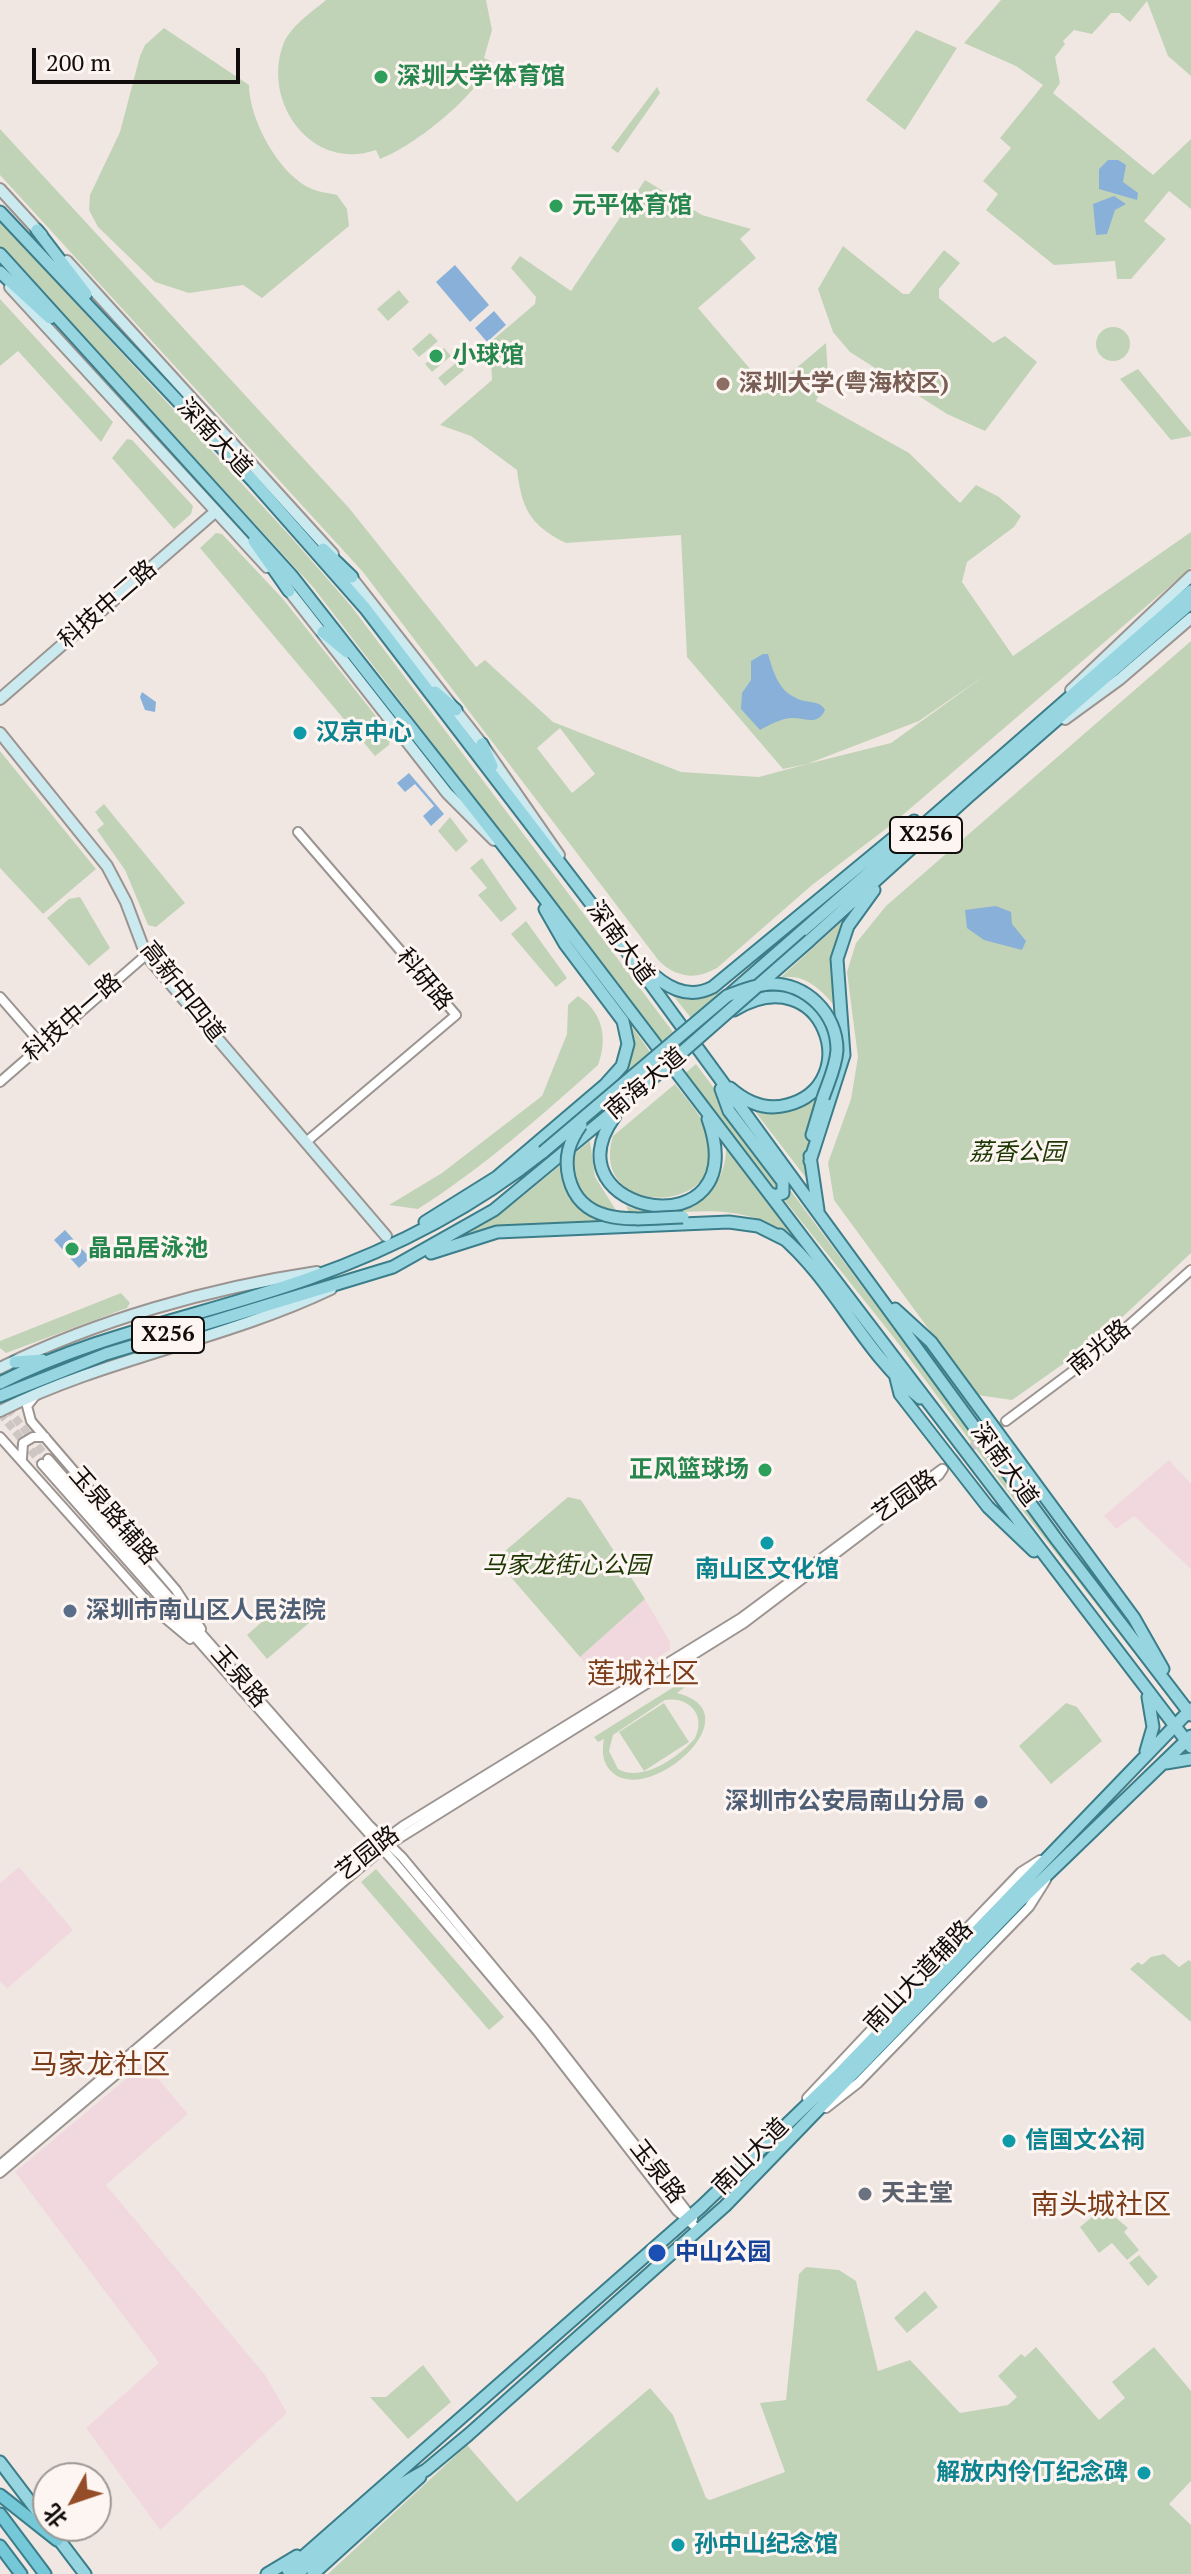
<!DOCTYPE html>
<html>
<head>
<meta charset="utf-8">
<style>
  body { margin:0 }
  #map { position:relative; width:1191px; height:2574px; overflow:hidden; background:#f0e7e3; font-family:"PT Serif","Noto Sans SC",serif }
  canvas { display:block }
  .north { position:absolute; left:32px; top:2462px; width:80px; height:80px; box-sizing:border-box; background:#fdf5f1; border:2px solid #9e9895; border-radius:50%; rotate:230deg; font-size:22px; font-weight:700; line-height:32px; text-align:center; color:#100d0c }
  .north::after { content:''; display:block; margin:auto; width:28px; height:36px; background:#944d28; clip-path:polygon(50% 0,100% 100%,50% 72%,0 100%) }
  .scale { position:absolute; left:32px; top:48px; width:208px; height:36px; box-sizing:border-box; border:4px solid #100d0c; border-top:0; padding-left:10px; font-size:24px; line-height:28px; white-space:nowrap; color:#100d0c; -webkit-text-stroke:6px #fdf5f1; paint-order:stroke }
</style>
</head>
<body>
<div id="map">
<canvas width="1191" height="2574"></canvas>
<div class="north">北</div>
<div class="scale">200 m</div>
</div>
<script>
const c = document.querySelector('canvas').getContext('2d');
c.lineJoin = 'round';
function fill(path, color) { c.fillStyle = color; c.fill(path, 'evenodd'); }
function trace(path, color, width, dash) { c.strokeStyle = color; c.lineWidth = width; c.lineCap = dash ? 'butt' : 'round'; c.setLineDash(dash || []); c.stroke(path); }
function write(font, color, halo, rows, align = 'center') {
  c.font = font + ' "PT Serif","Noto Sans SC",serif'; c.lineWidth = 6; c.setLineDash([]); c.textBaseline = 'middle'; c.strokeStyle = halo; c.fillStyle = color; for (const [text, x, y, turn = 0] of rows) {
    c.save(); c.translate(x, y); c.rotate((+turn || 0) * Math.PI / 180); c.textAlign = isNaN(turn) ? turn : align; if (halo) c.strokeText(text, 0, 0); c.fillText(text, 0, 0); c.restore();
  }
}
fill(new Path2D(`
  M1169 1460 1191 1484V1569L1134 1516 1116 1529 1104 1516Z
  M645 1599 670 1642V1650L613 1685H603L580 1657Z
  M19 1867 73 1930 7 1989 0 1981V1883Z
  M145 2063 188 2114 106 2185 265 2375 287 2413 160 2530 86 2428 159 2363 15 2172Z`), '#f1d8de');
fill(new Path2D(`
  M326 0H486L492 30 484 58 492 62C475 97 416 145 380 159L376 150C312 172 262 103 283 45 290 26 311 13 326 0Z
  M1001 0H1191V76L1168 56 1147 1 1130 22 1119 13H1111L1092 34 1074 30 1063 41 1065 44 1055 57 1060 83 1053 93 1153 175 1191 139V209L1169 191 1144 221 1166 239 1131 279H1117L1115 261 1054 265 986 210 998 194 983 181 1011 148 1000 138 1043 85 1016 66 964 43Z
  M164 28 249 85C249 119 279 175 312 189 319 192 329 193 337 195L347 209 349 226 262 298 243 285 189 293 155 282 98 227 89 210 90 195 120 132 140 56 145 45Z
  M916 30 957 48 905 130 866 100Z
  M657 87 660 93 618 153 611 148Z
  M0 129 349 508 476 667 485 660 553 722 681 772 759 777 807 764 783 769 687 657 681 535 566 543C529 525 522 508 517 470L471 436 440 425 492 380 491 361 481 350 535 304 536 297 511 268 520 256 571 291 645 180 702 215 751 229 740 239 756 258 698 308 769 391 826 343 828 376 816 401 909 453 960 503 976 485 999 497 1021 516 1014 527 967 562 962 582 1013 656 1191 532V568L891 825 812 885 717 968C696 980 677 978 659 961L363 572 0 175ZM987 674 891 743 807 764 919 721ZM560 728 595 774 572 793 537 748Z
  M0 221 290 536 351 606 673 1032 661 1042 313 587 0 246Z
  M843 246 903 294H909L944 250 960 263 939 289V298L993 343 1005 336 1037 362 985 431 947 414 850 352 833 332 818 289Z
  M399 290 409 302 388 321 377 309Z
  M0 299 113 422 101 442 18 351 0 366Z
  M1096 344a17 17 0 1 1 34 0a17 17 0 1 1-34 0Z
  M430 333 438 341 419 357 412 349Z
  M444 348 451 356 432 372 425 364Z
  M457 362 464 370 445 386 438 378Z
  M1138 369 1191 433V436L1171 440 1120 379Z
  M127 439 132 440 193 506 191 514 174 529 112 458Z
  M216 533 222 534 283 599 391 735 389 745 375 756 200 548Z
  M1191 641V1253L1100 1338 1012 1400 977 1395 834 1200 828 1163 851 1099 858 1057 847 972 856 943 886 906Z
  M0 751 96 869 43 914 0 868Z
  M104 804 185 903 156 927 148 925 125 870 97 830 104 824 95 812Z
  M450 817 468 841 456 852 438 831Z
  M482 858 517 909 501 922 478 895 487 888 470 868Z
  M80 897 110 948 89 966 47 918 69 899Z
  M851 913 833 957V1004C820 988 800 971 779 979Z
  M526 921 567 978 556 987 511 934Z
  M667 988C687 999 701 1000 723 991L691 1018Z
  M578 996C603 1012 608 1039 598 1065 540 1117 484 1167 418 1209L389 1205 442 1173 542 1096 567 1034 568 1005Z
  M629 1022 650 1052 618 1080 633 1053Z
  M696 1064 1174 1704 1002 1484 895 1339 684 1074Z
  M827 1081 808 1138 810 1183 750 1105C783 1107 805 1110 827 1081Z
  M675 1084C685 1097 697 1110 704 1124 746 1217 586 1223 613 1136Z
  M590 1141 595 1177 619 1215 602 1223 491 1229 452 1241 518 1200Z
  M726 1145 803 1245C744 1198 700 1213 630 1215L626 1206C673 1225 728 1200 726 1145Z
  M121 1293 130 1303 127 1308 6 1353 0 1348V1341Z
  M568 1497 581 1500 645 1599 580 1657 503 1568 504 1552Z
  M288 1599 309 1623 267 1659 247 1635Z
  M685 1680 688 1685 677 1693C758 1713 643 1812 609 1769 602 1760 602 1750 604 1739L598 1742 594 1737ZM665 1700C690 1696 706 1716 695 1738 679 1757 642 1783 618 1769L609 1751 613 1735Z
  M664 1703 689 1742 644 1771 619 1732Z
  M1066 1703 1077 1707 1102 1741 1051 1784 1019 1746Z
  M376 1869 504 2017 489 2030 361 1882Z
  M1164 1954 1179 1967 1189 1960 1191 1962V2022L1130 1969 1138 1962 1142 1965 1151 1957Z
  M1097 2213 1105 2219 1110 2213 1128 2228 1124 2232 1139 2250 1127 2260 1112 2243 1099 2253 1080 2227Z
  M1139 2255 1158 2277 1148 2286 1129 2263Z
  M806 2267 839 2270 856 2281 878 2371 910 2360 960 2413 1008 2405 1017 2397 998 2376 1021 2354 1025 2357 1036 2347 1099 2420 1125 2398 1112 2382 1154 2347 1191 2391V2481L1169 2504 1191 2525V2574H328L467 2445 517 2502 650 2388 673 2415 706 2498 710 2500 785 2472 760 2403 786 2400 799 2274Z
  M925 2291 938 2307 907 2333 894 2318Z
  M423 2365 451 2402 408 2439 370 2397H386Z`), '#c1d3b6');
fill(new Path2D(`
  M1108 160H1118L1126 165 1123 182 1138 193 1137 200 1099 189V169Z
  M1114 196 1126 204 1115 210 1107 234 1096 235 1093 204Z
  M455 265 489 305 470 322 436 282Z
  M494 311 506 325 487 342 475 328Z
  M763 654H768C773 671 778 690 796 698 806 704 819 699 825 710 817 727 805 717 791 718 780 719 769 725 760 730L741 709 742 693 751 680V661Z
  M142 692 156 702 155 712 145 710 140 697Z
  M409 773 444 814 431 826 423 816 434 806 415 784 405 792 397 783Z
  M996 906 1011 912 1012 924 1026 941 1022 950 984 940 967 928 965 910Z
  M65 1230 90 1258 79 1268 54 1240Z`), '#88b0d8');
trace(new Path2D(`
  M0 1399 48 1459
  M0 1413 42 1464
  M943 1469 1006 1421`), '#cec6c3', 8, [8, 4]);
const tertiary = new Path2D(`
  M298 832 456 1015 306 1142
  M0 997 42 1045
  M0 1082 146 955
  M35 1396 27 1406 31 1421 176 1590 201 1629
  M1006 1421 1101 1350 1191 1270
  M0 1437 153 1608 190 1639
  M22 1458 23 1443 33 1437H45
  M48 1459 368 1824 402 1857 543 2027 693 2219
  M42 1464 395 1863 538 2032 677 2211 699 2230
  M807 2098 967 1928 1021 1872 1040 1860
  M826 2108 858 2083 1029 1907 1046 1880
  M0 2165 363 1856 403 1826 741 1618 942 1469
  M0 2173 382 1849 744 1623 939 1475 943 1469`);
const secondary = new Path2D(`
  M0 189 42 235
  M67 261 333 554
  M10 287 267 567
  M348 573 482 744 559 855
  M286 587 447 793 494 840
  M1071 690 1191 576
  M0 699 216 511
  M1065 719 1120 679 1191 618
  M0 733 107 866 126 902 146 955 386 1236
  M0 1368C97 1320 210 1288 317 1272
  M0 1411C105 1358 224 1340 331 1289`);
const primary = new Path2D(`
  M0 212 253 481 365 608 612 931 1057 1540 1191 1715
  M37 230 86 294
  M0 254 291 575 528 877 1191 1747
  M0 272 50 318
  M254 541 289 591
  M323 549 352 577
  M323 632 347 652
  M435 692 456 710
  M482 744 492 766
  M810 940 968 797 1191 603
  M645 967C664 986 687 1001 713 987L914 821
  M728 996 1191 591
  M730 1088C746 1102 765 1111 787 1105 866 1085 824 956 734 1010
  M721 1089 729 1111 783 1182V1193L775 1196 769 1193
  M615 1116C543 1215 756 1254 708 1119
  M812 1135 823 1098
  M810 1156 818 1210
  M810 1161 844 1055 837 959 848 926 874 890
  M425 1222 497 1177 605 1085 622 1066 628 1044 623 1021 565 944 545 909
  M780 1235C835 1281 863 1353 920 1398
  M431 1253 497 1232 729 1222 758 1226 784 1239
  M895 1309 931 1342 1134 1618 1163 1669
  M15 1362 42 1360
  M896 1378 900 1394 988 1507 1034 1551
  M0 1383C98 1333 207 1315 310 1278 395 1248 473 1208 543 1152
  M0 1396 106 1354 393 1267 494 1210 639 1090
  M1146 1751 1153 1727 1148 1697
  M1166 1763 1191 1759
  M0 2462 85 2574
  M288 2570 702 2206 838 2075 1191 1709
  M267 2574 297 2556
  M297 2574 405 2482 426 2470 468 2435 725 2206 1021 1900 1191 1736
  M313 2574 420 2477`);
const trunk = new Path2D(`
  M0 2495 57 2540
  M0 2514 45 2574
  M0 2546 21 2574`);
trace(tertiary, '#9b9490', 12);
trace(secondary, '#9b9490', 14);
trace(primary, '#3b7d89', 15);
trace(trunk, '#3b7d89', 15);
trace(tertiary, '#fff', 8);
trace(secondary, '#cbeaf0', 10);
trace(primary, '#97d6e1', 11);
trace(trunk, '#74c8d7', 11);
const primaryBridge = new Path2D(`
  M639 1090 810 940
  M581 1125C569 1142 564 1157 569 1178 582 1230 642 1218 683 1217
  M543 1152 727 996C740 991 754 985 769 984 806 982 837 1014 837 1050 836 1067 828 1083 823 1098`);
trace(primaryBridge, '#3b7d89', 15, []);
trace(primaryBridge, '#97d6e1', 11);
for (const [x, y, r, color] of [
  [381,77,8,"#2e9e5b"],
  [556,206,8,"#2e9e5b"],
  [436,356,8,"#2e9e5b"],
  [723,384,8,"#8d6e63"],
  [300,733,8,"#0f9aa8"],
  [72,1249,8,"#2e9e5b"],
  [765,1470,8,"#2e9e5b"],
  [767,1543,8,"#0f9aa8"],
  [70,1611,8,"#5c6f8a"],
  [981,1802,8,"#5c6f8a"],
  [1009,2141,8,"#0f9aa8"],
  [865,2194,8,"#6b7280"],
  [657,2253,10,"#1a4fb4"],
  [1144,2473,8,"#0f9aa8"],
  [678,2545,8,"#0f9aa8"]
]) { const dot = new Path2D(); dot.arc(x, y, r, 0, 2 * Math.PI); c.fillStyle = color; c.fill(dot); trace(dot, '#fdf5f1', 3); }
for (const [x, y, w] of [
  [926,835,72],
  [168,1335,72]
]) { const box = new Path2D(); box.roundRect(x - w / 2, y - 18, w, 36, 6); c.fillStyle = '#fdf5f1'; c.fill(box); trace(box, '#100d0c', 2); }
write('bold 22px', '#100d0c', null, [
  ["X256",926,835],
  ["X256",168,1335]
]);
write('bold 24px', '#27864d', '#fdf5f1', [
  ["深圳大学体育馆",397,77],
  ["元平体育馆",572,206],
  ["小球馆",452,356],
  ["晶品居泳池",88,1249],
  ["正风篮球场",749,1470,"right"]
], 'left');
write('bold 24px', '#785e54', '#fdf5f1', [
  ["深圳大学(粤海校区)",739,384]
], 'left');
write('24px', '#100d0c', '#fdf5f1', [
  ["深南大道",214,438,47],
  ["科技中二路",108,605,-41],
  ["深南大道",620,943,54],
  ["科研路",424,980,50],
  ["高新中四道",182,992,52],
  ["科技中一路",73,1018,-41],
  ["南海大道",646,1084,-40],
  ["南光路",1100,1348,-39],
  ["深南大道",1004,1465,54],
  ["艺园路",905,1497,-35],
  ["玉泉路辅路",113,1516,49],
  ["玉泉路",239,1677,49],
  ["艺园路",368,1854,-38],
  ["南山大道辅路",919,1977,-46],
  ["南山大道",751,2157,-45],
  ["玉泉路",657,2172,52]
]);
write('bold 24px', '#0d838f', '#fdf5f1', [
  ["汉京中心",316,733],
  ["南山区文化馆",767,1570,"center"],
  ["信国文公祠",1025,2141],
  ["解放内伶仃纪念碑",1128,2473,"right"],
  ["孙中山纪念馆",694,2545]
], 'left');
write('italic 24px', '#1c3703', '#fdf5f1', [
  ["荔香公园",1017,1153],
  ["马家龙街心公园",566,1566]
]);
write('bold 24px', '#4e5e75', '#fdf5f1', [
  ["深圳市南山区人民法院",86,1611],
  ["深圳市公安局南山分局",965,1802,"right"]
], 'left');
write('bold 24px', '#5b616d', '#fdf5f1', [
  ["天主堂",881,2194]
], 'left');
write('bold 24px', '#164399', '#fdf5f1', [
  ["中山公园",675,2253]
], 'left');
write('28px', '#7b3c19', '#fdf5f1', [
  ["莲城社区",643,1675],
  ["马家龙社区",100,2066],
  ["南头城社区",1101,2206]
]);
</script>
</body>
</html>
